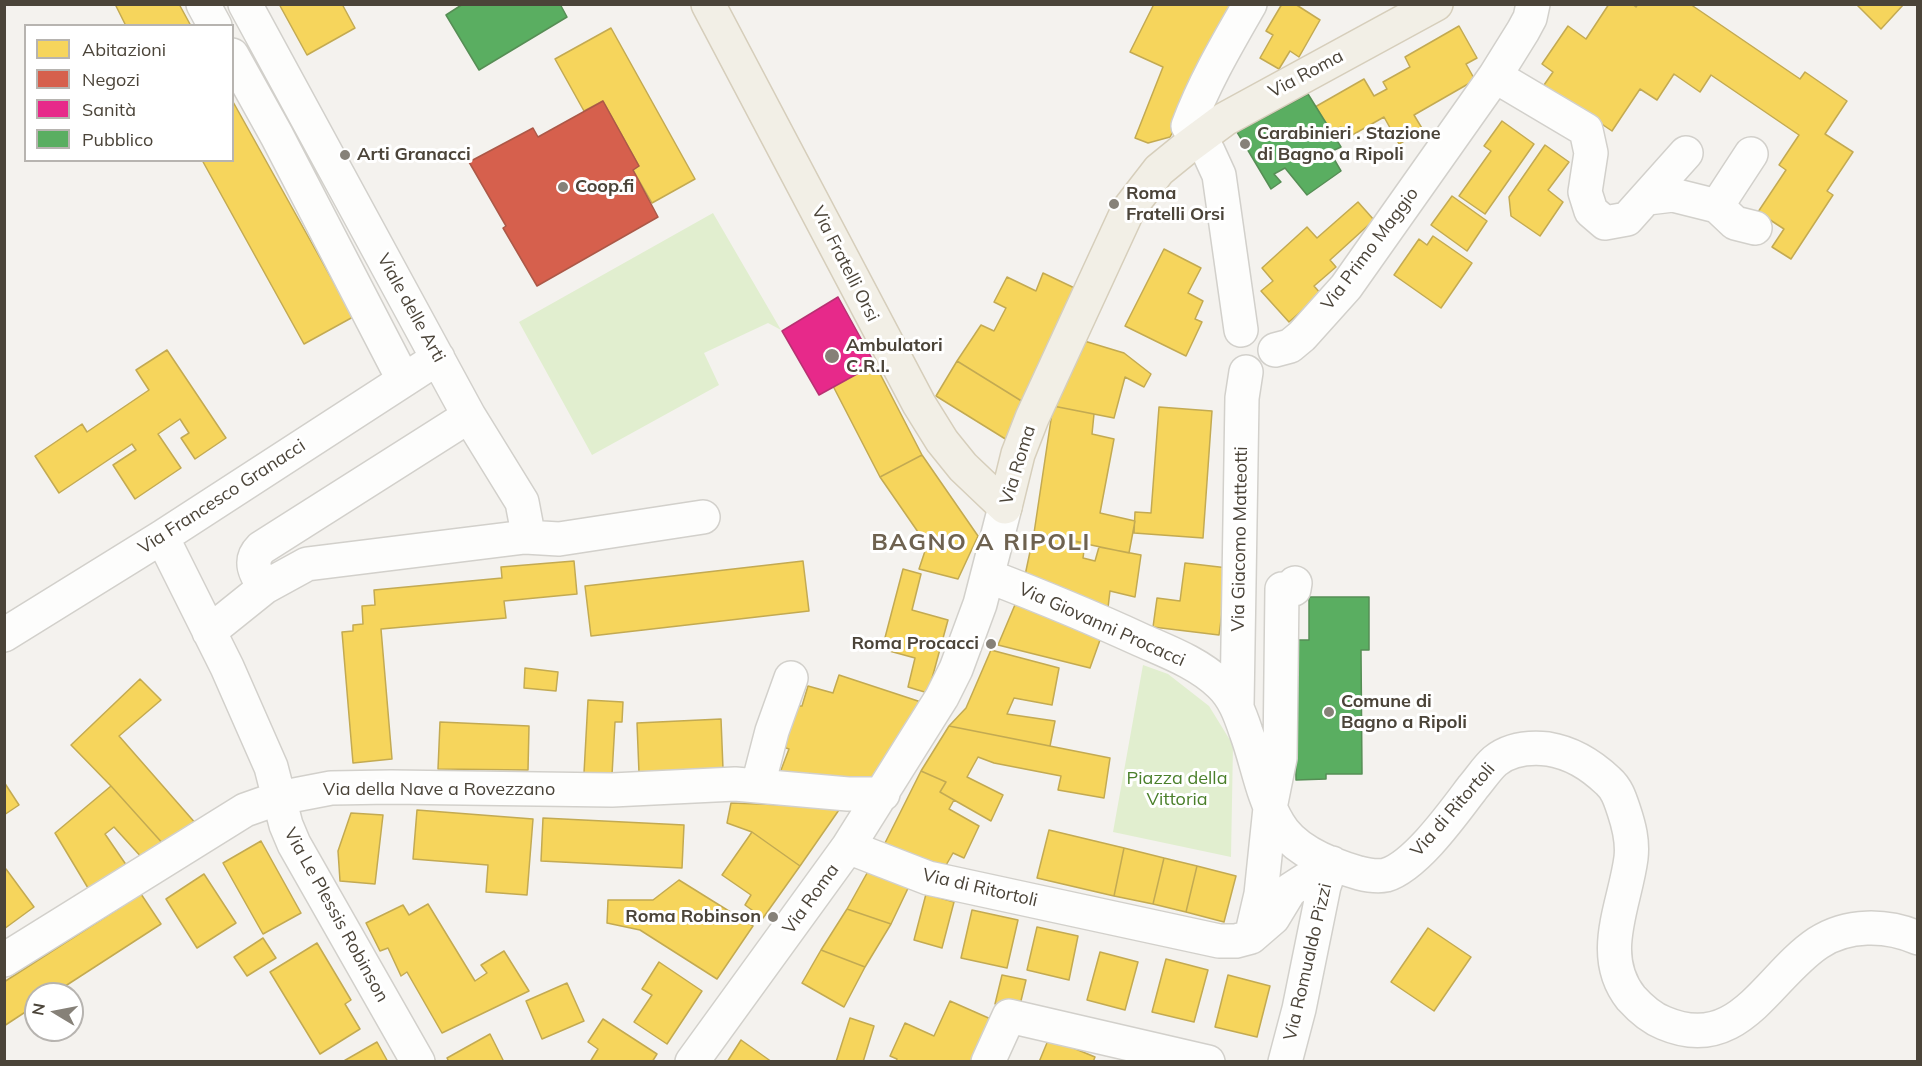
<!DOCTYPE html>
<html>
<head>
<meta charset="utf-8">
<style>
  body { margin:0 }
  #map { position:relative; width:1922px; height:1066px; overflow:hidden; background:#f4f2ee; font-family:Mulish,sans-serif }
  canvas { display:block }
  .frame { position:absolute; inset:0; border:6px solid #4b4439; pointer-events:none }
  .legend { position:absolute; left:24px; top:24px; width:210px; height:138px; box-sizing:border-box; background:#fff; border:2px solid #b7b4b0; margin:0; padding:8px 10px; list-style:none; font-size:18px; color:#4b4439 }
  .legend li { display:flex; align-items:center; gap:12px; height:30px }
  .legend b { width:30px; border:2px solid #b7b4b0 }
  .north { position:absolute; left:24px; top:982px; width:60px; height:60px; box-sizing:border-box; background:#fff; border:2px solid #b7b4b0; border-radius:50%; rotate:280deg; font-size:16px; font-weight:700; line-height:24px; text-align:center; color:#4b4439 }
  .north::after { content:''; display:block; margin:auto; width:21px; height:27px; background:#868178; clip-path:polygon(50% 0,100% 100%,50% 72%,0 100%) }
</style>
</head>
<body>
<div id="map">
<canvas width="1922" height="1066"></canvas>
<div class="frame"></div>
<ul class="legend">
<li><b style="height:16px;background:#f6d55c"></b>Abitazioni</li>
<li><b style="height:16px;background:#d6604d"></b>Negozi</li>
<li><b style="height:16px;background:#e7298a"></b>Sanità</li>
<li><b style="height:16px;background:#5aae61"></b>Pubblico</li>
</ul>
<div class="north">N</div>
</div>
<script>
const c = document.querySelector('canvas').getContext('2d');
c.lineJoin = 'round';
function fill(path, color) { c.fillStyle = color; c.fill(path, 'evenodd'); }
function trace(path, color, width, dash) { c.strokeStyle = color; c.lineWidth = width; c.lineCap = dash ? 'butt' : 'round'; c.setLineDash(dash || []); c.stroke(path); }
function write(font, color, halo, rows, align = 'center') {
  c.font = font + ' Mulish,sans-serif'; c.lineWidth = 6; c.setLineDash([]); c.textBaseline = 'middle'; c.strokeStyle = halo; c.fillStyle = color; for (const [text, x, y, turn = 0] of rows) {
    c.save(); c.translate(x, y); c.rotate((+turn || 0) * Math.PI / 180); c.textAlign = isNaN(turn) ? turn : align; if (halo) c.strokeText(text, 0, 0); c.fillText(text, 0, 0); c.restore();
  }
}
fill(new Path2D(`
  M713 213 781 330 768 323 704 353 719 385 592 455 519 322Z
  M1143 665 1168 674 1209 706 1233 745 1231 857 1113 832Z`), '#e1eecf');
const homes = new Path2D(`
  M115 4H179L191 26H126Z
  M279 4H342L355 28 307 55Z
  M1154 4H1243L1170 137 1148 143 1135 138 1163 67 1130 52Z
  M1282 4H1295L1320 20 1299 57 1290 51 1279 69 1260 58 1273 35 1266 31Z
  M1609 4H1632L1636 7 1638 4H1690L1800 79 1805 72 1847 101 1825 134 1853 152 1827 191 1833 195 1791 259 1772 247 1784 229 1758 212 1786 170 1779 165 1799 135 1711 75 1700 92 1674 74 1657 100 1640 89 1612 131 1544 85 1553 72 1542 64 1568 26 1586 39Z
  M1856 4H1904L1881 29Z
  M1459 26 1477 58 1466 64 1475 80 1414 115 1423 130 1399 144 1384 117 1347 138 1341 127 1330 133 1315 107 1364 79 1374 96 1387 89 1383 82 1410 67 1405 57Z
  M611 28 695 179 652 203 633 170 639 166 603 101 584 111 555 59Z
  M232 100 353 317 304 344 202 160H232Z
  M1502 121 1534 144 1485 214 1459 196 1491 151 1484 146Z
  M1545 145 1569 162 1548 190 1563 202 1540 236 1511 216 1509 197Z
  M1452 196 1487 221 1467 251 1431 225Z
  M1358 202 1374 220 1330 260 1336 267 1314 286 1321 294 1289 322 1261 291 1273 281 1262 268 1307 227 1317 238Z
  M1433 236 1472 263 1441 308 1394 275 1419 239 1427 245Z
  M1164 249 1201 268 1188 293 1203 301 1195 319 1202 322 1186 356 1125 326Z
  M1043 273 1085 293 1028 405 957 361 981 325 994 331 1006 308 994 302 1007 277 1036 291Z
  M1081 340 1124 353 1151 374 1144 387 1125 377 1114 418 1053 406Z
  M167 350 226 438 195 459 181 438 189 433 180 419 158 434 181 468 135 499 113 465 136 450 132 444 59 493 35 456 82 424 87 432 149 390 136 370Z
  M957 361 1028 405 1007 440 936 396Z
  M875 364 922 455 880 477 833 386Z
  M1053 406 1094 414 1092 434 1114 439 1100 513 1135 521 1129 553 1034 533Z
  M1159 407 1212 411 1203 538 1134 533 1135 512 1151 513Z
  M922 455 978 536 958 579 919 569 927 545 880 477Z
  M1034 533 1085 543 1083 558 1095 561 1099 547 1141 555 1135 597 1110 591 1107 616 1024 580Z
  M574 561 577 594 504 601 506 618 381 629 392 759 353 763 342 632 353 631V625L363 624 362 606 375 605 374 590 502 578 501 567Z
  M803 561 809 611 591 636 585 586Z
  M1185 563 1228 568 1219 635 1153 627 1157 598 1180 601Z
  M903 569 921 574 912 610 948 620 928 693 908 687 915 658 882 649Z
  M1017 600 1100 640 1090 668 998 645Z
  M991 650 1059 668 1052 705 1014 698 1007 714 1055 721 1050 746 949 726 966 708Z
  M525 668 558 672 556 691 524 688Z
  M839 675 921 702 880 783 778 778 789 749 783 747 794 706H802L808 686 833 693Z
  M140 679 161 700 119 736 197 825 165 846 111 786 71 745Z
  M588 700 623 702 622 722H615L612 775 584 773Z
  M721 719 723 769 639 773 637 723Z
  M440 722 529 726 528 770 438 769Z
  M949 726 1110 758 1104 798 1058 790 1061 776 994 763 978 757 967 777 1003 795 991 821 940 792 946 782 921 771Z
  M921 771 946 782 940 792 954 800 949 809 979 826 964 858 953 853 941 874 883 847Z
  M4 782 19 805 4 815Z
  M111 786 165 846 144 860 114 827 105 834 129 869 91 893 55 833Z
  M731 803 841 807 800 866 752 832 727 823Z
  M417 810 533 819 527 895 486 892 488 865 413 859Z
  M351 813 383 815 375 884 340 881 338 851Z
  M543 818 684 825 682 868 541 861Z
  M1049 830 1124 848 1114 896 1037 878Z
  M752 832 800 866 763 918 745 905 751 895 722 875Z
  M261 841 301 913 263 934 223 863Z
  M1124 848 1164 858 1153 904 1114 896Z
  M1164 858 1197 866 1186 912 1153 904Z
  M871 866 911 882 891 924 847 909Z
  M1197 866 1236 876 1224 922 1186 912Z
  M6 869 34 907 4 929V870Z
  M204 874 236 923 197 948 166 899Z
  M679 880 753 926 717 979 640 930 607 923 608 900H653Z
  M141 894 161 924 53 994H36V1005L4 1026V982Z
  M926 894 954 902 942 948 914 940Z
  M428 904 475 981 487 973 481 965 504 951 529 991 442 1033 407 972 401 976 388 948 380 951 366 923 403 905 409 915Z
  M847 909 891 924 865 967 821 950Z
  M972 910 1018 920 1007 968 961 958Z
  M1037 927 1078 936 1069 980 1027 970Z
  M1428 928 1471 957 1434 1011 1391 982Z
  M263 938 276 958 247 976 234 957Z
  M317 943 351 1000 345 1004 360 1029 320 1054 270 972Z
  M821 950 865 967 844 1007 802 983Z
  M1100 952 1138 962 1125 1010 1087 1000Z
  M1166 959 1208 970 1194 1022 1152 1012Z
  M659 962 702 991 667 1044 634 1022 652 995 642 989Z
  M1002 975 1026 980 1019 1009 995 1004Z
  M1228 975 1270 986 1257 1037 1215 1027Z
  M567 983 584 1021 542 1039 526 1001Z
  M950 1001 993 1020 974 1062H896L897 1059 890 1056 905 1023 934 1036Z
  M850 1018 874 1026 863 1062H836Z
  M603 1019 657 1054 652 1062H590L598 1049 588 1042Z
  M490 1034 504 1062H449L447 1058Z
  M1049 1038 1095 1057 1093 1062H1039Z
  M741 1040 772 1062H727Z
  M377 1042 388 1062H342Z`);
fill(homes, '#f6d55c');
trace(homes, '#c3aa52', 1.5);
const shops = new Path2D(`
  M603 101 639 166 633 170 658 217 537 286 503 228 506 226 469 162 533 128 538 137Z`);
fill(shops, '#d6604d');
trace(shops, '#ac5847', 1.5);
const health = new Path2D(`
  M838 297 875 364 819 395 782 331Z`);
fill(health, '#e7298a');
trace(health, '#b83172', 1.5);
const public = new Path2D(`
  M463 4H560L567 17 479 70 446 15Z
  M1308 94 1341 147 1330 152 1341 171 1307 195 1285 168 1274 174 1281 182 1271 189 1237 132Z
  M1309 597H1369V650H1361L1362 774H1326V779L1296 780 1295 640H1309Z`);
fill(public, '#5aae61');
trace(public, '#568e55', 1.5);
const minor = new Path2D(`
  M203 4 215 26
  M245 4 469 416 522 502 526 523 525 537
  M232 55 277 136 403 379
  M1495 76 1586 130 1591 153 1585 192 1591 211 1605 223 1627 219 1686 153
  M1648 198 1673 195 1717 206 1751 154
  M1717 206 1735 223 1755 228
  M1241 330 1219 175 1208 151 1197 140 1188 126C1204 83 1227 44 1250 4
  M1275 350 1290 346 1302 336 1346 287 1495 76 1523 31 1530 18 1533 4
  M162 537 227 667 271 767 286 825 294 844 418 1062
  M988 576C1040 596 1091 617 1141 640 1168 652 1198 663 1220 684 1234 697 1240 714 1246 732 1257 761 1262 796 1278 823 1293 850 1331 865 1359 873 1367 875 1377 877 1386 875 1416 866 1454 812 1473 787 1480 779 1487 768 1495 761 1510 749 1529 747 1548 749 1572 753 1590 764 1608 781 1617 789 1620 799 1624 811 1629 826 1633 841 1631 858 1625 905 1597 955 1631 998 1640 1008 1651 1018 1664 1023 1739 1055 1767 977 1818 943 1847 924 1886 924 1918 938
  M265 587C255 574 248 561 261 548L469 416
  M209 632 265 587 307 564 525 537 559 539 703 517
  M4 635 162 537 438 358
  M1237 705 1242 398 1246 372
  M758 785 772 731 791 678
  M848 847 928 878 1219 941H1236L1251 937 1273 918 1290 890 1332 863
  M1251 937 1261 894 1270 808 1280 758 1282 589H1294L1295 583
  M4 960 245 810 279 798 331 788 391 787 612 790 735 784 848 794H883
  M692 1062 848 847 942 697 956 669 980 604 1005 507
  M988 1062 1009 1016 1208 1062
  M1285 1062 1299 1009 1324 886 1332 863`);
const major = new Path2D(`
  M708 4 919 404 942 441 963 467 1005 507 1018 454 1032 418 1128 210 1159 170 1186 148 1225 119 1436 4`);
trace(minor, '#d2d0cb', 36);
trace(major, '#d6cebb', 36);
trace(minor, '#fdfdfc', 33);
trace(major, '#f2efe6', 33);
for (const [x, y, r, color] of [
  [1245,144,6,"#868178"],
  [345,155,6,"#868178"],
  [563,187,6,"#868178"],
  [1114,204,6,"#868178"],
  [832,356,8,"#868178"],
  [991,644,6,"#868178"],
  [1329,712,6,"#868178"],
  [773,917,6,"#868178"]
]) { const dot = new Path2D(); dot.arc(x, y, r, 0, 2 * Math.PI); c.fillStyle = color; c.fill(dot); trace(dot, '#fff', 2); }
write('18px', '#4b4439', '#fff', [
  ["Via Roma",1306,74,-28],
  ["Via Primo Maggio",1370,249,-53],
  ["Via Fratelli Orsi",845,264,63],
  ["Viale delle Arti",411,308,61],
  ["Via Roma",1018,465,-73],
  ["Via Francesco Granacci",222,497,-33],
  ["Via Giacomo Matteotti",1240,539,-89],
  ["Via Giovanni Procacci",1102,625,24],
  ["Via della Nave a Rovezzano",439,790],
  ["Via di Ritortoli",1453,810,-49],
  ["Via di Ritortoli",980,888,13],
  ["Via Roma",811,899,-54],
  ["Via Le Plessis Robinson",336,915,61],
  ["Via Romualdo Pizzi",1308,962,-77]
]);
write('bold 18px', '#4b4439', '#fff', [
  ["Carabinieri . Stazione",1257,134],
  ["di Bagno a Ripoli",1257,155],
  ["Arti Granacci",357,155],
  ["Coop.fi",575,187],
  ["Roma",1126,194],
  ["Fratelli Orsi",1126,215],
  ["Ambulatori",846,346],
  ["C.R.I.",846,367],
  ["Roma Procacci",979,644,"right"],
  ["Comune di",1341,702],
  ["Bagno a Ripoli",1341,723],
  ["Roma Robinson",761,917,"right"]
], 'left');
write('18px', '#4a7f2a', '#fff', [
  ["Piazza della",1177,779],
  ["Vittoria",1177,800]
]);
c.letterSpacing = '1.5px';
write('bold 24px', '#6e6250', '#fff', [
  ["BAGNO A RIPOLI",981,543]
]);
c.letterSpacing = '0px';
</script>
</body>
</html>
